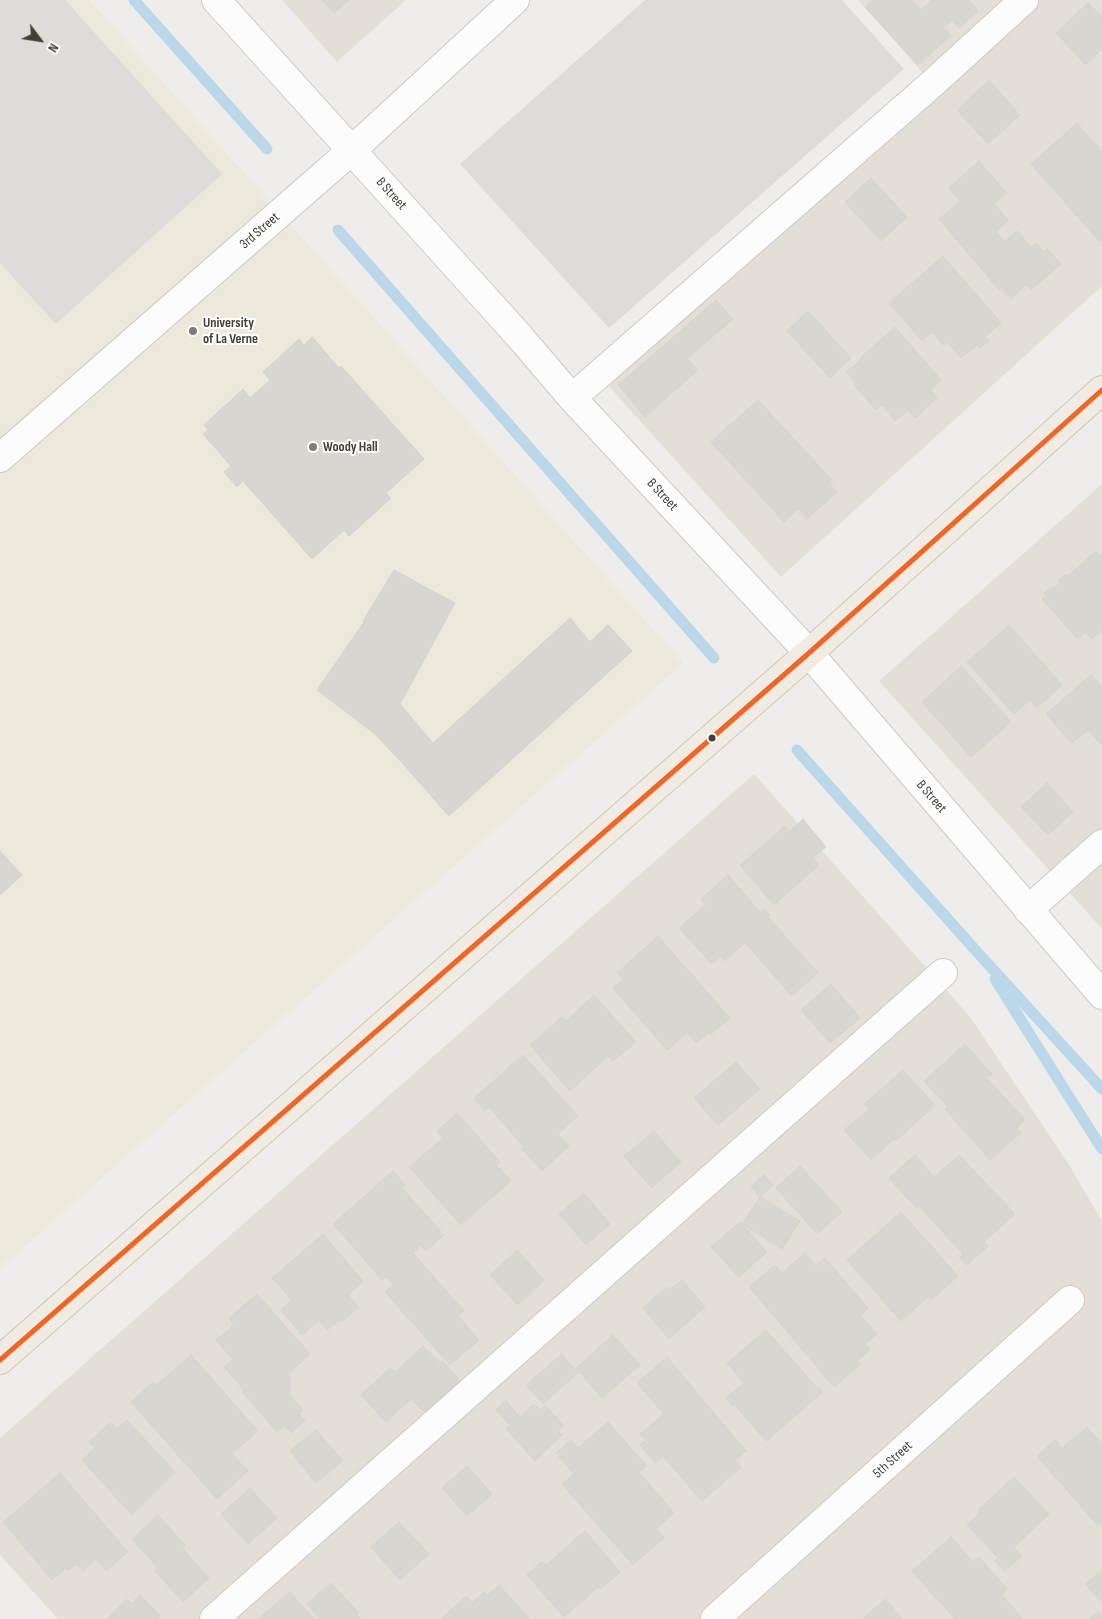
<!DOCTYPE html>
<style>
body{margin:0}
#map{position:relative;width:1102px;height:1619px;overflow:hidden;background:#efede9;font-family:"Sofia Sans Condensed",sans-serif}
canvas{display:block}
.north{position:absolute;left:15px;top:15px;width:50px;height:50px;-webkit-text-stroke:4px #fff;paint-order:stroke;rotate:121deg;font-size:14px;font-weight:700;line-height:20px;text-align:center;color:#443e35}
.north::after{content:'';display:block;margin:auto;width:18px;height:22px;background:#443e35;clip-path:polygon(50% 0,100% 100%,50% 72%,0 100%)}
</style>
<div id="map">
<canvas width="1102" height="1619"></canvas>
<div class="north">N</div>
</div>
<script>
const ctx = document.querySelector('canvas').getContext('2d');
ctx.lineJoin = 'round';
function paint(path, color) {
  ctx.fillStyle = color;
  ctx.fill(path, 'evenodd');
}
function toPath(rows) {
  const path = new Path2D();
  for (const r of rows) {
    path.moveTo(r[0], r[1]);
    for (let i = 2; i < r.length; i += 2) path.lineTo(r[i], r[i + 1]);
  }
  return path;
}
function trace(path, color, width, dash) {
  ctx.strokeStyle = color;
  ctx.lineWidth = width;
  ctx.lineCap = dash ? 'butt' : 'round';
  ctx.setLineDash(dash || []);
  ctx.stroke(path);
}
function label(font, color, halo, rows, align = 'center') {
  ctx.font = font + ' "Sofia Sans Condensed",sans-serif';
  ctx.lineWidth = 4;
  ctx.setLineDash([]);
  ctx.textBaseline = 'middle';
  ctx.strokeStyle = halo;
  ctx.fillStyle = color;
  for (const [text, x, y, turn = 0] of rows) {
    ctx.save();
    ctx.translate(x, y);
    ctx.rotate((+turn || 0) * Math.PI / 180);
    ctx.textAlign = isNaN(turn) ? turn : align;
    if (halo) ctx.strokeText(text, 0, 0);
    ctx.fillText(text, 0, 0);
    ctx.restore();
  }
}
paint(toPath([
 [282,0,406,0,337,62],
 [858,0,1102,0,1102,286,781,577,604,381,932,83],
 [1102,484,1102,929,879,681],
 [754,774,971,1018,1068,1163,1102,1221,1102,1619,58,1619,0,1555,0,1438]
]), '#e3dfd6');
paint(toPath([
 [0,0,89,0,683,663,0,1268]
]), '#ece8db');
paint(toPath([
 [0,0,65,0,222,174,56,324,0,263],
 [645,0,842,0,904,69,609,328,460,164]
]), '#dedcd8');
trace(toPath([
 [134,0,267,149],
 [338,230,714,658],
 [797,750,978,953,1102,1089],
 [995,979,1102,1149]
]), '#bbd7ea', 11);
const building = toPath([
 [322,0,349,0,334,13,322,0],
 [873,0,912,0,921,10,932,0,969,0,978,11,959,28,952,20,943,27,951,35,918,65,865,7,873,0],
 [1088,3,1102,17,1102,49,1086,65,1056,33,1088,3],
 [989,80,1020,115,988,144,957,110,989,80],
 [1077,123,1102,152,1102,240,1100,242,1031,164,1077,123],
 [979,161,1007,193,994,204,1008,220,996,232,1005,241,1017,231,1031,247,1036,243,1043,251,1047,248,1061,264,1031,290,1026,285,1011,299,1001,288,999,290,939,219,960,201,949,188,979,161],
 [871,178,907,217,881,241,845,202,871,178],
 [943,256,1001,323,985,337,989,341,980,348,977,345,961,358,947,342,943,345,932,332,922,341,889,303,943,256],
 [716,300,733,319,687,359,698,370,645,417,618,385,716,300],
 [808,311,851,358,830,378,787,331,808,311],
 [895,327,941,380,931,390,937,398,915,418,908,410,895,421,882,405,876,410,853,384,855,382,846,372,861,360,860,358,895,327],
 [312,337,339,368,341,366,424,459,386,493,391,498,349,536,344,530,312,559,243,481,237,487,224,472,231,466,203,434,208,430,204,425,243,389,250,398,270,380,263,372,299,339,304,345,312,337],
 [758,400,831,479,828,482,837,492,807,519,798,509,784,522,711,442,758,400],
 [1096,551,1102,558,1102,630,1092,639,1086,632,1078,639,1042,599,1046,596,1044,593,1051,587,1052,589,1060,583,1058,581,1066,574,1068,576,1096,551],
 [394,570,455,603,400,704,433,743,570,618,590,642,608,625,632,651,449,816,404,765,375,734,317,690,364,622,363,621,394,570],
 [1009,625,1062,685,1037,708,1030,700,1014,714,967,662,1009,625],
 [961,666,1011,722,971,757,922,702,961,666],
 [1091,675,1102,687,1102,743,1101,744,1088,730,1072,743,1046,714,1091,675],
 [1047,783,1073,812,1048,835,1021,807,1047,783],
 [803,819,826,847,813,858,819,865,774,905,740,865,785,826,790,831,803,819],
 [0,851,22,875,0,895,0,851],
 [728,875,760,912,764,909,770,915,768,917,818,973,792,996,745,943,725,961,721,956,712,964,679,928,706,904,701,899,728,875],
 [658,936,730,1018,710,1035,708,1033,696,1043,687,1033,667,1050,613,988,623,979,617,973,658,936],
 [831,984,860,1018,830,1043,801,1010,831,984],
 [594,995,636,1042,613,1061,608,1056,570,1091,530,1045,562,1017,566,1021,594,995],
 [965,1044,992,1074,987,1078,1025,1120,1017,1128,1021,1133,990,1160,945,1109,948,1107,924,1081,965,1044],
 [523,1055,578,1116,558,1134,569,1146,542,1171,522,1149,524,1147,489,1107,485,1111,474,1098,523,1055],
 [736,1062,760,1089,718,1125,694,1098,736,1062],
 [903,1070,935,1105,896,1141,894,1139,871,1160,844,1130,869,1109,864,1104,903,1070],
 [457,1113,500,1162,496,1165,511,1181,461,1225,409,1167,443,1138,437,1131,457,1113],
 [654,1131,681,1162,652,1188,624,1156,654,1131],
 [915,1155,934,1177,959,1155,1015,1214,984,1242,988,1246,967,1265,960,1257,963,1254,919,1206,917,1209,889,1178,915,1155],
 [800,1166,842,1212,817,1234,776,1188,800,1166],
 [393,1171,405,1185,402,1188,444,1235,426,1251,421,1245,413,1253,464,1311,458,1316,479,1340,450,1365,385,1292,393,1285,386,1277,382,1280,333,1224,393,1171],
 [764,1175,773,1185,760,1197,751,1187,764,1175],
 [584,1193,610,1224,586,1245,559,1214,584,1193],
 [760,1197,800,1221,782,1249,742,1224,760,1197],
 [901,1212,958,1276,931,1300,928,1297,901,1321,847,1260,901,1212],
 [740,1222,767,1252,739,1277,711,1247,740,1222],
 [323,1234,363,1281,348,1295,359,1307,342,1321,340,1320,327,1330,319,1320,302,1335,281,1310,292,1300,272,1278,323,1234],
 [517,1250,544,1280,518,1305,490,1275,517,1250],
 [805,1253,816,1266,825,1258,868,1308,860,1315,877,1334,865,1344,870,1350,857,1361,860,1365,834,1387,749,1287,775,1265,782,1273,805,1253],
 [682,1280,705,1307,669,1339,643,1308,667,1287,669,1290,682,1280],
 [257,1294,310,1354,288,1374,290,1376,290,1395,303,1410,299,1414,305,1421,291,1433,285,1426,277,1432,243,1392,244,1390,224,1367,233,1360,216,1340,234,1325,229,1318,257,1294],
 [766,1330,818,1389,820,1387,823,1392,766,1441,734,1404,732,1406,726,1398,744,1383,727,1363,766,1330],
 [613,1335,640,1365,602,1398,576,1368,613,1335],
 [423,1346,440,1363,443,1361,461,1382,426,1414,411,1399,386,1422,361,1395,390,1368,395,1372,423,1346],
 [562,1354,578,1373,543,1404,526,1385,562,1354],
 [191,1355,258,1431,232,1454,248,1471,217,1499,131,1402,153,1382,156,1385,191,1355],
 [667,1357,746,1451,735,1460,741,1467,702,1501,663,1456,655,1463,640,1445,646,1440,640,1434,664,1414,637,1383,667,1357],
 [506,1401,520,1417,534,1404,540,1410,545,1405,564,1426,558,1431,562,1435,535,1461,506,1429,510,1425,496,1410,506,1401],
 [127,1420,175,1472,132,1515,82,1460,95,1448,89,1442,111,1422,117,1428,127,1420],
 [608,1422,647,1466,639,1472,674,1513,656,1529,664,1538,633,1565,562,1484,574,1474,556,1453,571,1440,578,1448,608,1422],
 [1087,1427,1102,1444,1102,1522,1098,1526,1037,1456,1055,1440,1062,1448,1087,1427],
 [316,1430,343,1461,316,1483,290,1451,316,1430],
 [467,1466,492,1494,467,1516,442,1488,467,1466],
 [60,1473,128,1552,106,1571,96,1559,83,1571,77,1564,68,1571,66,1568,52,1580,3,1522,60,1473],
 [1014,1477,1049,1514,1014,1547,1022,1556,1005,1571,995,1561,998,1558,967,1525,980,1513,978,1510,1014,1477],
 [250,1488,277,1518,248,1544,221,1514,250,1488],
 [158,1515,185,1545,182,1548,209,1578,183,1602,155,1571,158,1568,132,1539,158,1515],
 [399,1522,429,1554,400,1580,371,1547,399,1522],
 [585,1531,620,1572,601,1589,598,1587,564,1617,527,1575,542,1561,546,1565,585,1531],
 [951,1537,973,1562,979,1557,1007,1589,1002,1595,1023,1619,955,1619,912,1571,951,1537],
 [1102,1570,1102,1603,1085,1584,1102,1570],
 [331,1583,359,1613,357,1615,361,1619,320,1619,307,1604,331,1583],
 [499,1585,530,1619,441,1619,466,1596,472,1603,484,1592,488,1595,499,1585],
 [290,1592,314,1619,258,1619,290,1592],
 [140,1595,161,1616,158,1619,107,1619,127,1599,131,1603,140,1595],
 [886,1599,902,1619,862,1619,886,1599],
 [1097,1612,1100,1616,1102,1614,1102,1619,1089,1619,1097,1612]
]);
paint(building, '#d8d6d1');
trace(building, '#d7d4cf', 1);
const minor = toPath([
 [216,0,520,337,572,398,809,653,1102,995],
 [572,398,933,83,1024,0],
 [0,458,352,150,515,0],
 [1028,910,1102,844],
 [214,1619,943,973],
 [715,1619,1070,1300]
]);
const major = toPath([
 [0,1360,809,653,1102,390]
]);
trace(minor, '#cdcbc6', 30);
trace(major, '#d0c9b8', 30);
trace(minor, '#fdfcfc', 28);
trace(major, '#f0ece3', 28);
trace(toPath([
 [0,1360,809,653,1102,390]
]), '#f26522', 5);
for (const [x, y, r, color] of [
 [193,331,5,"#807b74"],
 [313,447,5,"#807b74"],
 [712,738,4.5,"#443e35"]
]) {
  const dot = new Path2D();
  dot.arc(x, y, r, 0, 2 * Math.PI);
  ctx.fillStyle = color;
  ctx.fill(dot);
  trace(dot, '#fff', 2);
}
label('14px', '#443e35', '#fff', [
 ["B Street",391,194,48],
 ["3rd Street",260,231,-41],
 ["B Street",662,495,47],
 ["B Street",931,797,49],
 ["5th Street",893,1460,-42]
]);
label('bold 14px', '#443e35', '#fff', [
 ["University",203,323],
 ["of La Verne",203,339],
 ["Woody Hall",323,447]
], 'left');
</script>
